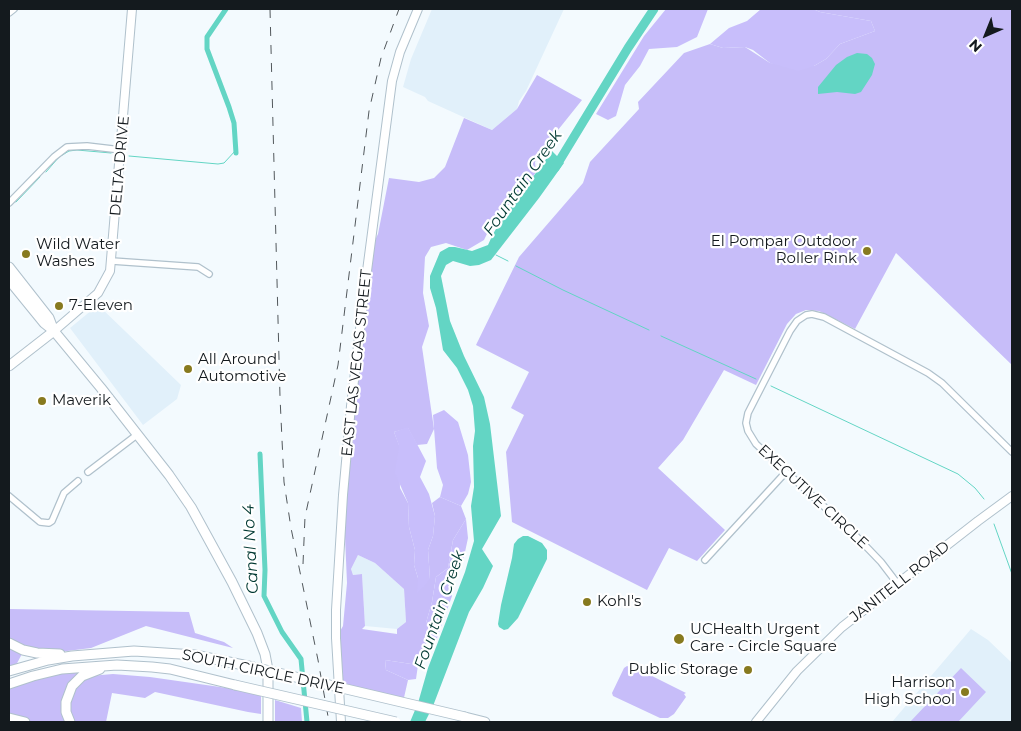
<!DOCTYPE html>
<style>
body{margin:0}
#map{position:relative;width:1021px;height:731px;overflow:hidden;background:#f3fafe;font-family:Montserrat,sans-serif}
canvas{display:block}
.frame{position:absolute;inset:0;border:10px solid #141a1e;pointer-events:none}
.north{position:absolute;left:961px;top:10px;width:50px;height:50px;-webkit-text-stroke:4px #fff;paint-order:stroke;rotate:224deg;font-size:14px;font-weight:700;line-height:20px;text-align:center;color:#141a1e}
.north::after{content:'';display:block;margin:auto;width:18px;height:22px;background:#141a1e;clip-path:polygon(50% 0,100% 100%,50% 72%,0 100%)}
</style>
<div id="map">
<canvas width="1021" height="731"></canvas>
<div class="frame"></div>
<div class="north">N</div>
</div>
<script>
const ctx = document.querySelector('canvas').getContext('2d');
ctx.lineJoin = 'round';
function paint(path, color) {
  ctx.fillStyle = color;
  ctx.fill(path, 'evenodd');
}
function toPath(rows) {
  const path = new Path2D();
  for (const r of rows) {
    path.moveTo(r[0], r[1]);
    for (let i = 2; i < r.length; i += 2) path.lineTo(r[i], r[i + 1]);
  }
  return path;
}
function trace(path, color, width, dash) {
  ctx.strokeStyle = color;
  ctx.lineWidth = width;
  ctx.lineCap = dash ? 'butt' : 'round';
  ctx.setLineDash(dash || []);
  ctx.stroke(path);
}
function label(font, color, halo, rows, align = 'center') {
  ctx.font = font + ' Montserrat,sans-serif';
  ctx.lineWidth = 4.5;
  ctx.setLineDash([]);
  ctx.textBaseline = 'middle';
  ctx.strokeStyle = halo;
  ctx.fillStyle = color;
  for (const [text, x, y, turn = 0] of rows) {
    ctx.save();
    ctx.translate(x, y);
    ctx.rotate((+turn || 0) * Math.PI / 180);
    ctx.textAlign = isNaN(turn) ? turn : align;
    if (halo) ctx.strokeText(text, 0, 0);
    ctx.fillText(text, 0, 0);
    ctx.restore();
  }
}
paint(toPath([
 [432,9,564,9,526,91,519,101,517,109,492,130,428,101,425,97,403,87,411,59],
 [98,305,181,385,177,399,143,425,70,328],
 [358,555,375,563,404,589,406,622,397,629,365,626,362,574,353,575,351,569],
 [971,629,988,640,1012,663,1012,722,892,722]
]), '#e1f0fa');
paint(toPath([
 [813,9,1012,9,1012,365,896,253,855,329,819,311,806,310,796,314,787,324,756,385,724,370,683,440,658,468,725,530,697,561,669,548,647,590,512,522,506,452,524,415,511,408,529,372,476,345,519,257,583,183,590,162,639,109,638,102,684,53,710,44,723,48,745,47,770,63,814,66,826,59,840,44,875,31,871,21,820,12],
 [537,75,582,100,542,150,535,162,536,172,517,200,498,211,484,240,467,250,446,243,431,247,425,257,423,293,429,326,422,347,434,429,427,444,417,445,408,428,394,432,399,445,400,488,408,503,409,527,415,550,414,565,418,578,430,579,428,550,433,536,435,516,432,503,440,497,461,506,466,519,453,540,448,568,436,577,432,602,426,623,426,631,432,637,424,646,418,665,385,660,386,670,408,680,403,702,339,690,336,638,343,626,347,583,345,537,341,532,369,252,378,234,389,178,419,182,434,178,445,167,464,118,492,130,517,109],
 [358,555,375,563,404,589,406,622,397,629,397,634,362,629,365,626,362,574,353,575,351,569],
 [9,609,189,612,195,633,224,642,233,648,146,626,91,648,51,653,24,650,14,669,9,671],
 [85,666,90,676,113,674,150,677,248,691,261,695,261,714,248,712,155,692,145,698,112,693,106,722,9,722,9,685],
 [627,666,640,670,686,693,684,694,686,697,674,714,668,718,660,718,613,696,612,693,624,668],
 [961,668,986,692,958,722,910,722],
 [275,700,301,708,302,722,275,722]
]), '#c7bdf9');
paint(toPath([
 [666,9,708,9,697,37,677,47,649,49,640,66,625,85,616,116,608,120,596,114,644,36],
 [761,9,813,9,820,12,871,21,875,31,840,44,826,59,814,66,798,71,770,63,753,50,745,47,723,48,710,44,729,28,747,21],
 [444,410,458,422,468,455,471,482,468,494,461,506,440,497,443,485,437,468,433,415],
 [408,427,426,461,420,477,429,494,435,516,433,536,428,550,430,579,424,587,417,593,418,578,414,565,415,550,409,527,408,503,395,473,399,446,394,432],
 [466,519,468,538,465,552,461,567,451,579,452,596,436,641,426,631,426,623,432,602,436,577,448,568,453,540],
 [385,660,418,665,416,679,408,680,386,670]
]), '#c8befb');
paint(toPath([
 [857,53,867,54,872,58,875,64,872,75,861,92,855,94,837,92,818,94,818,87,836,65,847,57],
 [552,151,564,163,539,198,491,260,479,265,470,266,453,261,446,265,441,276,450,321,464,356,484,397,490,424,501,516,482,549,493,566,483,588,469,612,433,706,425,722,410,722,418,703,428,668,465,572,474,541,471,506,474,487,473,446,475,431,473,406,468,390,457,368,443,350,436,308,430,288,430,276,440,252,449,247,455,247,472,251,488,245,493,234,502,219],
 [523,536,528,536,542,543,547,550,547,559,518,618,508,629,504,630,499,627,498,624,501,605,512,558,514,544,518,539]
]), '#63d5c4');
trace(toPath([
 [129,156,218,164,224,163,236,150],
 [46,172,59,157,69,151,77,150,111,153],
 [16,202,40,177],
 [496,255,508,261],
 [516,266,563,290,649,330],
 [661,336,756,379],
 [771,386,958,474,975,488,984,499],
 [994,524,1012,574]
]), '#63d5c4', 1);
trace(toPath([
 [226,9,207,37,207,49,229,107,234,123,236,153],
 [260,454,265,570,264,596,282,632,301,659,307,722]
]), '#63d5c4', 5);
trace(toPath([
 [555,168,628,48,654,9]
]), '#63d5c4', 9);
const street = toPath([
 [9,13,14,9],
 [9,203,54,157,67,147,87,146,121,150],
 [112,261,198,267,209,274],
 [88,472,138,434],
 [9,496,40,522,49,523,52,521,64,493,78,481],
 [705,560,786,472],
 [897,583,881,562,856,536,756,444,748,431,746,423,748,413,790,331,797,321,806,315,812,314,824,317,928,373,942,383,1012,452]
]);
const secondary = toPath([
 [54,331,98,293,110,271,132,9],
 [341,722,336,638,336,610,343,495,351,406,365,286,392,81,400,52,418,9],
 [756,722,797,671,842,627,978,521,1012,496]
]);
const primary = toPath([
 [9,267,49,318,54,331],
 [9,280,44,323,54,331,101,388,169,475,191,507,232,582,257,633,265,654,268,670,268,722],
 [9,366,54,331],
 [9,643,23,650,37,653,60,654],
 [9,671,48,660,72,656,134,651,195,655,253,667],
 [9,684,33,676,62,669,117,665,152,667,170,669,235,685],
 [465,717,485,722],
 [9,718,25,722],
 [70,722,66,712,66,702,72,686,82,676,100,669]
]);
trace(street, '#b0c1cc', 8);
trace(secondary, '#b0c1cc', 10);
trace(primary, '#b0c1cc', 11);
trace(street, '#fff', 5.5);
trace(secondary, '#fff', 8);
trace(primary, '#fff', 9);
trace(toPath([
 [270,9,280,397,284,482,291,528,318,660,329,722],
 [303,564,305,517,338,365,369,111,381,58,399,9]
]), '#51575b', 1, [9, 9]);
const primaryBridge = toPath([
 [253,667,465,717],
 [235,685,396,722]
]);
trace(primaryBridge, '#b0c1cc', 11, []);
trace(primaryBridge, '#fff', 9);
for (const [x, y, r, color] of [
 [867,251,5,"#877a1f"],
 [26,254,5,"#877a1f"],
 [59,306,5,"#877a1f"],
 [188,369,5,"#877a1f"],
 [42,401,5,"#877a1f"],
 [587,602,5,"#877a1f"],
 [679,639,6,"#877a1f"],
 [748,670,5,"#877a1f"],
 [965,692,5,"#877a1f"]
]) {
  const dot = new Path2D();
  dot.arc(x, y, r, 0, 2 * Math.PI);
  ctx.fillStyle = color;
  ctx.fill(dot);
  trace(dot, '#fff', 2);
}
label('15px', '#141a1e', '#fff', [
 ["DELTA DRIVE",120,166,-85],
 ["EAST LAS VEGAS STREET",357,363,-84],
 ["EXECUTIVE CIRCLE",813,497,43],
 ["JANITELL ROAD",900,582,-38],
 ["SOUTH CIRCLE DRIVE",263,672,12]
]);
label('15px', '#141a1e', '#fff', [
 ["El Pompar Outdoor",857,242,"right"],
 ["Roller Rink",857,259,"right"],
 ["Wild Water",36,245],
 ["Washes",36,262],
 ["7-Eleven",69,306],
 ["All Around",198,360],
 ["Automotive",198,377],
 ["Maverik",52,401],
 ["Kohl's",597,602],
 ["UCHealth Urgent",690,630],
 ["Care - Circle Square",690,647],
 ["Public Storage",738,670,"right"],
 ["Harrison",955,683,"right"],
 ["High School",955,700,"right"]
], 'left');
label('italic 16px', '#003932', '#fff', [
 ["Fountain Creek",523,183,-55],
 ["Canal No 4",251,549,-93],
 ["Fountain Creek",440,610,-71]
]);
</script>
